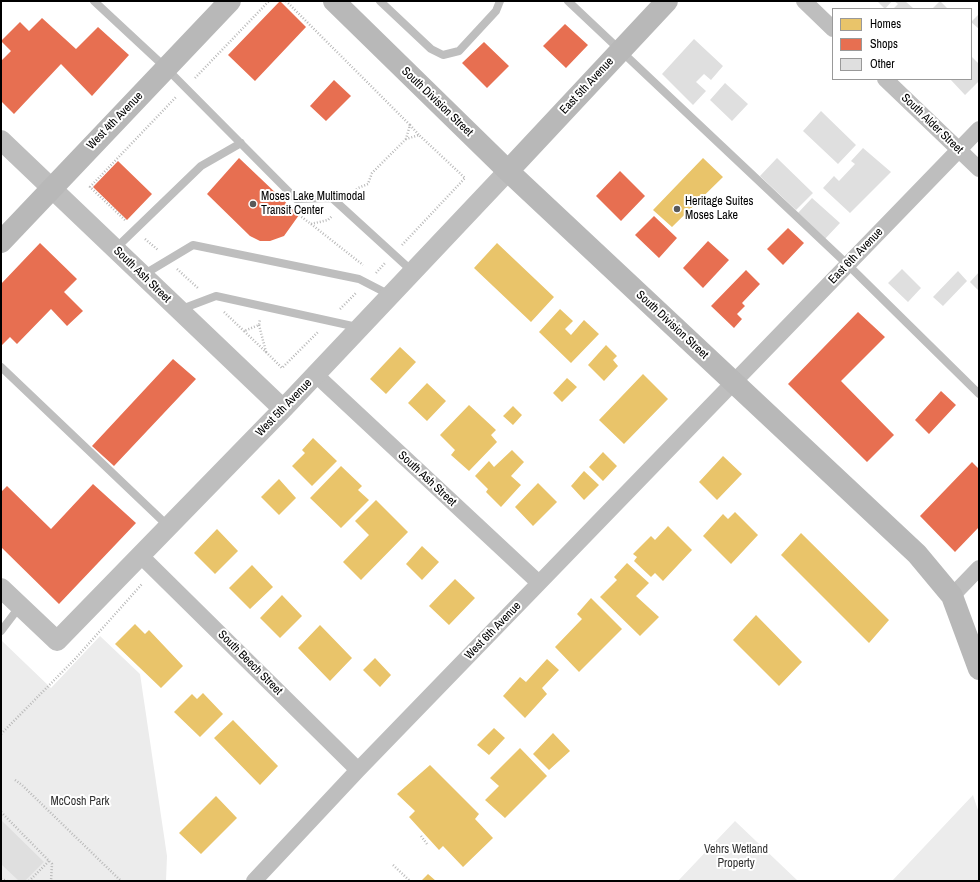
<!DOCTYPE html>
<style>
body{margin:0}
#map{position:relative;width:980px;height:882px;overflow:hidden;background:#fff;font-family:"Archivo Narrow",sans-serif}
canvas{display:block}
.frame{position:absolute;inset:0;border:2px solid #000;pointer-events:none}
.legend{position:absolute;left:832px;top:8px;width:140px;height:72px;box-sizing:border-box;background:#fff;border:1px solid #999;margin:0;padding:5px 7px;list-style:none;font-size:12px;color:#000}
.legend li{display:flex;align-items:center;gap:8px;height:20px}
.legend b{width:20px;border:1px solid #999}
</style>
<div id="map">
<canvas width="980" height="882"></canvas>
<div class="frame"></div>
<ul class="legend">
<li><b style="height:11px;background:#e9c46a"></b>Homes</li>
<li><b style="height:11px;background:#e76f51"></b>Shops</li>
<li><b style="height:11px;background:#dfdfdf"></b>Other</li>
</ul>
</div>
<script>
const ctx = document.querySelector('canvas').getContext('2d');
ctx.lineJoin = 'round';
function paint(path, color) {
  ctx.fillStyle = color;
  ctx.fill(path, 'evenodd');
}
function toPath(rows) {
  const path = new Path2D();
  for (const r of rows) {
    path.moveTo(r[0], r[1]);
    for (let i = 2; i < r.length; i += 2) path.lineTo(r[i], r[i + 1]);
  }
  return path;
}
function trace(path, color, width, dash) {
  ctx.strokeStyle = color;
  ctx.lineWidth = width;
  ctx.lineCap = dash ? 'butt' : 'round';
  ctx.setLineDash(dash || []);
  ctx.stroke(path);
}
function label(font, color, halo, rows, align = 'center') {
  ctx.font = font + ' "Archivo Narrow",sans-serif';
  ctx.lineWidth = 4;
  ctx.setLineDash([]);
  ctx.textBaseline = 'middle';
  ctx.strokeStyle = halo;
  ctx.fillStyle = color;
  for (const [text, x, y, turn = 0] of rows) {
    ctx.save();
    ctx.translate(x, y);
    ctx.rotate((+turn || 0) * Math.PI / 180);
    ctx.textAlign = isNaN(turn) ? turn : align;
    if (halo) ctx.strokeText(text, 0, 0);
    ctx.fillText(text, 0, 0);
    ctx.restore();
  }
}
paint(toPath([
 [100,636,140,674,167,856,166,881,1,881,1,640,51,688],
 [973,795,979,813,979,881,892,881],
 [735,821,798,881,678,881]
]), '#ececec');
paint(toPath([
 [703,158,723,177,672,227,653,210],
 [497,243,554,297,531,322,474,268],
 [560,309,573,321,565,329,571,335,584,320,599,334,571,363,539,332],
 [606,345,617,356,613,360,618,366,604,381,588,365],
 [400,347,416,362,386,394,370,379],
 [643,374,668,399,624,444,599,420],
 [567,378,577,387,562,402,553,393],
 [427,383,446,401,427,421,408,403],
 [469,405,496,430,491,435,497,442,469,471,451,455,455,450,440,435],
 [513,406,522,415,513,425,503,416],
 [313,438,337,461,312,486,292,466,305,453,302,450],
 [512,450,524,462,511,476,521,485,501,507,486,492,488,489,475,476,489,461,494,467],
 [603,452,617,466,603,481,589,467],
 [723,456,742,474,717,500,699,482],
 [341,466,362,486,358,490,369,500,341,528,310,498],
 [584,471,599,485,584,500,571,486],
 [279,479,296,498,279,515,261,497],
 [538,483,557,502,533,526,515,507],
 [376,500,408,532,361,580,343,562,369,535,355,521],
 [735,512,758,535,731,564,703,536,723,514,728,519],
 [668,526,692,550,663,581,655,573,651,577,634,561,637,557,633,554,651,536,655,540],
 [217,529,238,551,215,574,194,553],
 [801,533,889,620,869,643,781,555],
 [422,546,439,562,422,580,406,564],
 [627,563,649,583,636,596,659,617,640,636,600,597,617,580,614,577],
 [252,565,273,587,250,609,229,588],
 [455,579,475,598,449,625,429,606],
 [282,595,302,616,280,638,260,618],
 [591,598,622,629,579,672,555,647,582,619,577,614],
 [756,615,802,662,779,686,733,640],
 [135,624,145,634,149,630,183,666,161,688,115,644],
 [320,625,352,658,330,681,298,648],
 [375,658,391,675,380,687,363,670],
 [547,659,559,670,542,688,547,694,525,718,503,696,520,677,526,682],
 [203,693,223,714,200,737,174,712,192,694,197,699],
 [233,720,278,766,260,785,214,738],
 [494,728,505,738,489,755,477,745],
 [553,733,570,751,549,770,533,754],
 [520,748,547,776,505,818,485,800,499,786,490,778],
 [430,765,479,814,475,819,493,838,463,867,443,846,439,850,409,817,415,811,397,794],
 [216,796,237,818,201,854,179,833],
 [428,874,436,881,421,881]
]), '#e9c46a');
paint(toPath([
 [280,1,306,27,255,81,228,55],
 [42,18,76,49,98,27,129,55,92,96,61,64,14,114,1,101,1,61,11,51,1,41,20,22,29,31],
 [565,24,588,45,566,68,543,46],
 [484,42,509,66,487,88,462,63],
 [334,80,351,96,326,121,310,106],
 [239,158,299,215,284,236,270,241,260,241,250,236,207,194],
 [118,161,152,194,127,220,93,187],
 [620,171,645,196,621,221,596,196],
 [654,216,677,238,659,258,635,235],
 [788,228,804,243,783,265,767,249],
 [708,241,729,260,703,288,683,268],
 [40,243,77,279,64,292,83,311,67,326,51,309,17,344,10,337,1,346,1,284],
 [746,270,760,284,742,303,745,306,737,314,742,319,734,328,711,306],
 [858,312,885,337,841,381,894,435,867,462,788,384],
 [173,359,196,379,114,466,92,446],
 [941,391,956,405,929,434,915,420],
 [972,462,979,469,979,527,955,552,920,516],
 [93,484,136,523,59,604,1,547,1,492,7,486,51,529]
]), '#e76f51');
paint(toPath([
 [877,1,892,1,885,9],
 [894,1,905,1,913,8,893,9,898,4],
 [940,1,948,9,932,9],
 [979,14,979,29,971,22],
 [694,39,723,66,711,80,704,74,696,82,706,91,693,105,662,74],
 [971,56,979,64,979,81,965,95,950,79,971,79],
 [725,83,748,104,732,121,710,100],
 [821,111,856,145,838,164,803,131],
 [863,148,891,172,850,213,823,188,834,176,839,181,855,164,851,161],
 [777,158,813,193,796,210,760,176],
 [812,198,840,223,824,240,797,214],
 [902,269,921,288,908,302,888,283],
 [958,271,967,281,943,306,933,297],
 [979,272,979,291,970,282],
 [1,820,44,862,25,881,19,881,1,864]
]), '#dfdfdf');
trace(toPath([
 [286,1,410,125],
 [195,78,269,1],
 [350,196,358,188,368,184,372,173,406,139],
 [299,215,311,224,328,220,332,216],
 [125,220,90,187,177,96],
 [311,224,363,265],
 [145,239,158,250],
 [402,245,465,178,419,135,406,139,410,125,419,135],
 [177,269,199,289],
 [376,273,385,263],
 [340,309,356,293],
 [224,312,244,331],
 [259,325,266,352,244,331,259,325,260,319],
 [266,352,282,368,318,332],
 [1,734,75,659,142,584],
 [15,780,22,785,121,881],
 [1,812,52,864,51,881],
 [421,836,427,844],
 [393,865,410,881],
 [1,879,7,881],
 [29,881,49,861]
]), '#b9b9b9', 2.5, [1, 2]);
trace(toPath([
 [94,1,166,68,296,199,332,198,412,271],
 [380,1,431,49,443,55,459,51,496,11,500,1],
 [568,1,848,265,979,394],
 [116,248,201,166,241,143],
 [143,275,193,245,359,279,390,295],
 [179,310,216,296,357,327],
 [1,367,168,526],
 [1,631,20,606]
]), '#bebebe', 8);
trace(toPath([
 [804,1,833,29],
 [885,79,979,169],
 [316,375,539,583],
 [141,556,358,770],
 [952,596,979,568],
 [254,881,358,770,979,129]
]), '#bebebe', 16);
trace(toPath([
 [1,140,283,409],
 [1,588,57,641,283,409,508,171]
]), '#bebebe', 20);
trace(toPath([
 [334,1,508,171,917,554,952,596,979,669],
 [508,171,667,1],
 [1,242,230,1]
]), '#b8b8b8', 22);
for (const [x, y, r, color] of [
 [253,204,4,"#595959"],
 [677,209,4,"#595959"]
]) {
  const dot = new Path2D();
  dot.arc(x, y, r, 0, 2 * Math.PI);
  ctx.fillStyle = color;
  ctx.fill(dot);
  trace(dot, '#fff', 1.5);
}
label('12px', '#000', '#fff', [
 ["East 5th Avenue",587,86,-47],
 ["South Division Street",437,102,44],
 ["West 4th Avenue",115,121,-46],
 ["South Alder Street",932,124,44],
 ["East 6th Avenue",856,256,-46],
 ["South Ash Street",142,275,44],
 ["South Division Street",672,325,43],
 ["West 5th Avenue",284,408,-46],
 ["South Ash Street",427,479,43],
 ["West 6th Avenue",493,631,-46],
 ["South Beech Street",250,663,45]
]);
label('12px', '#000', '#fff', [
 ["Moses Lake Multimodal",261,197],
 ["Transit Center",261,211],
 ["Heritage Suites",685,202],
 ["Moses Lake",685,216]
], 'left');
label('12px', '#333', '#fff', [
 ["McCosh Park",80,802],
 ["Vehrs Wetland",736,850],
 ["Property",736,864]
]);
</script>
